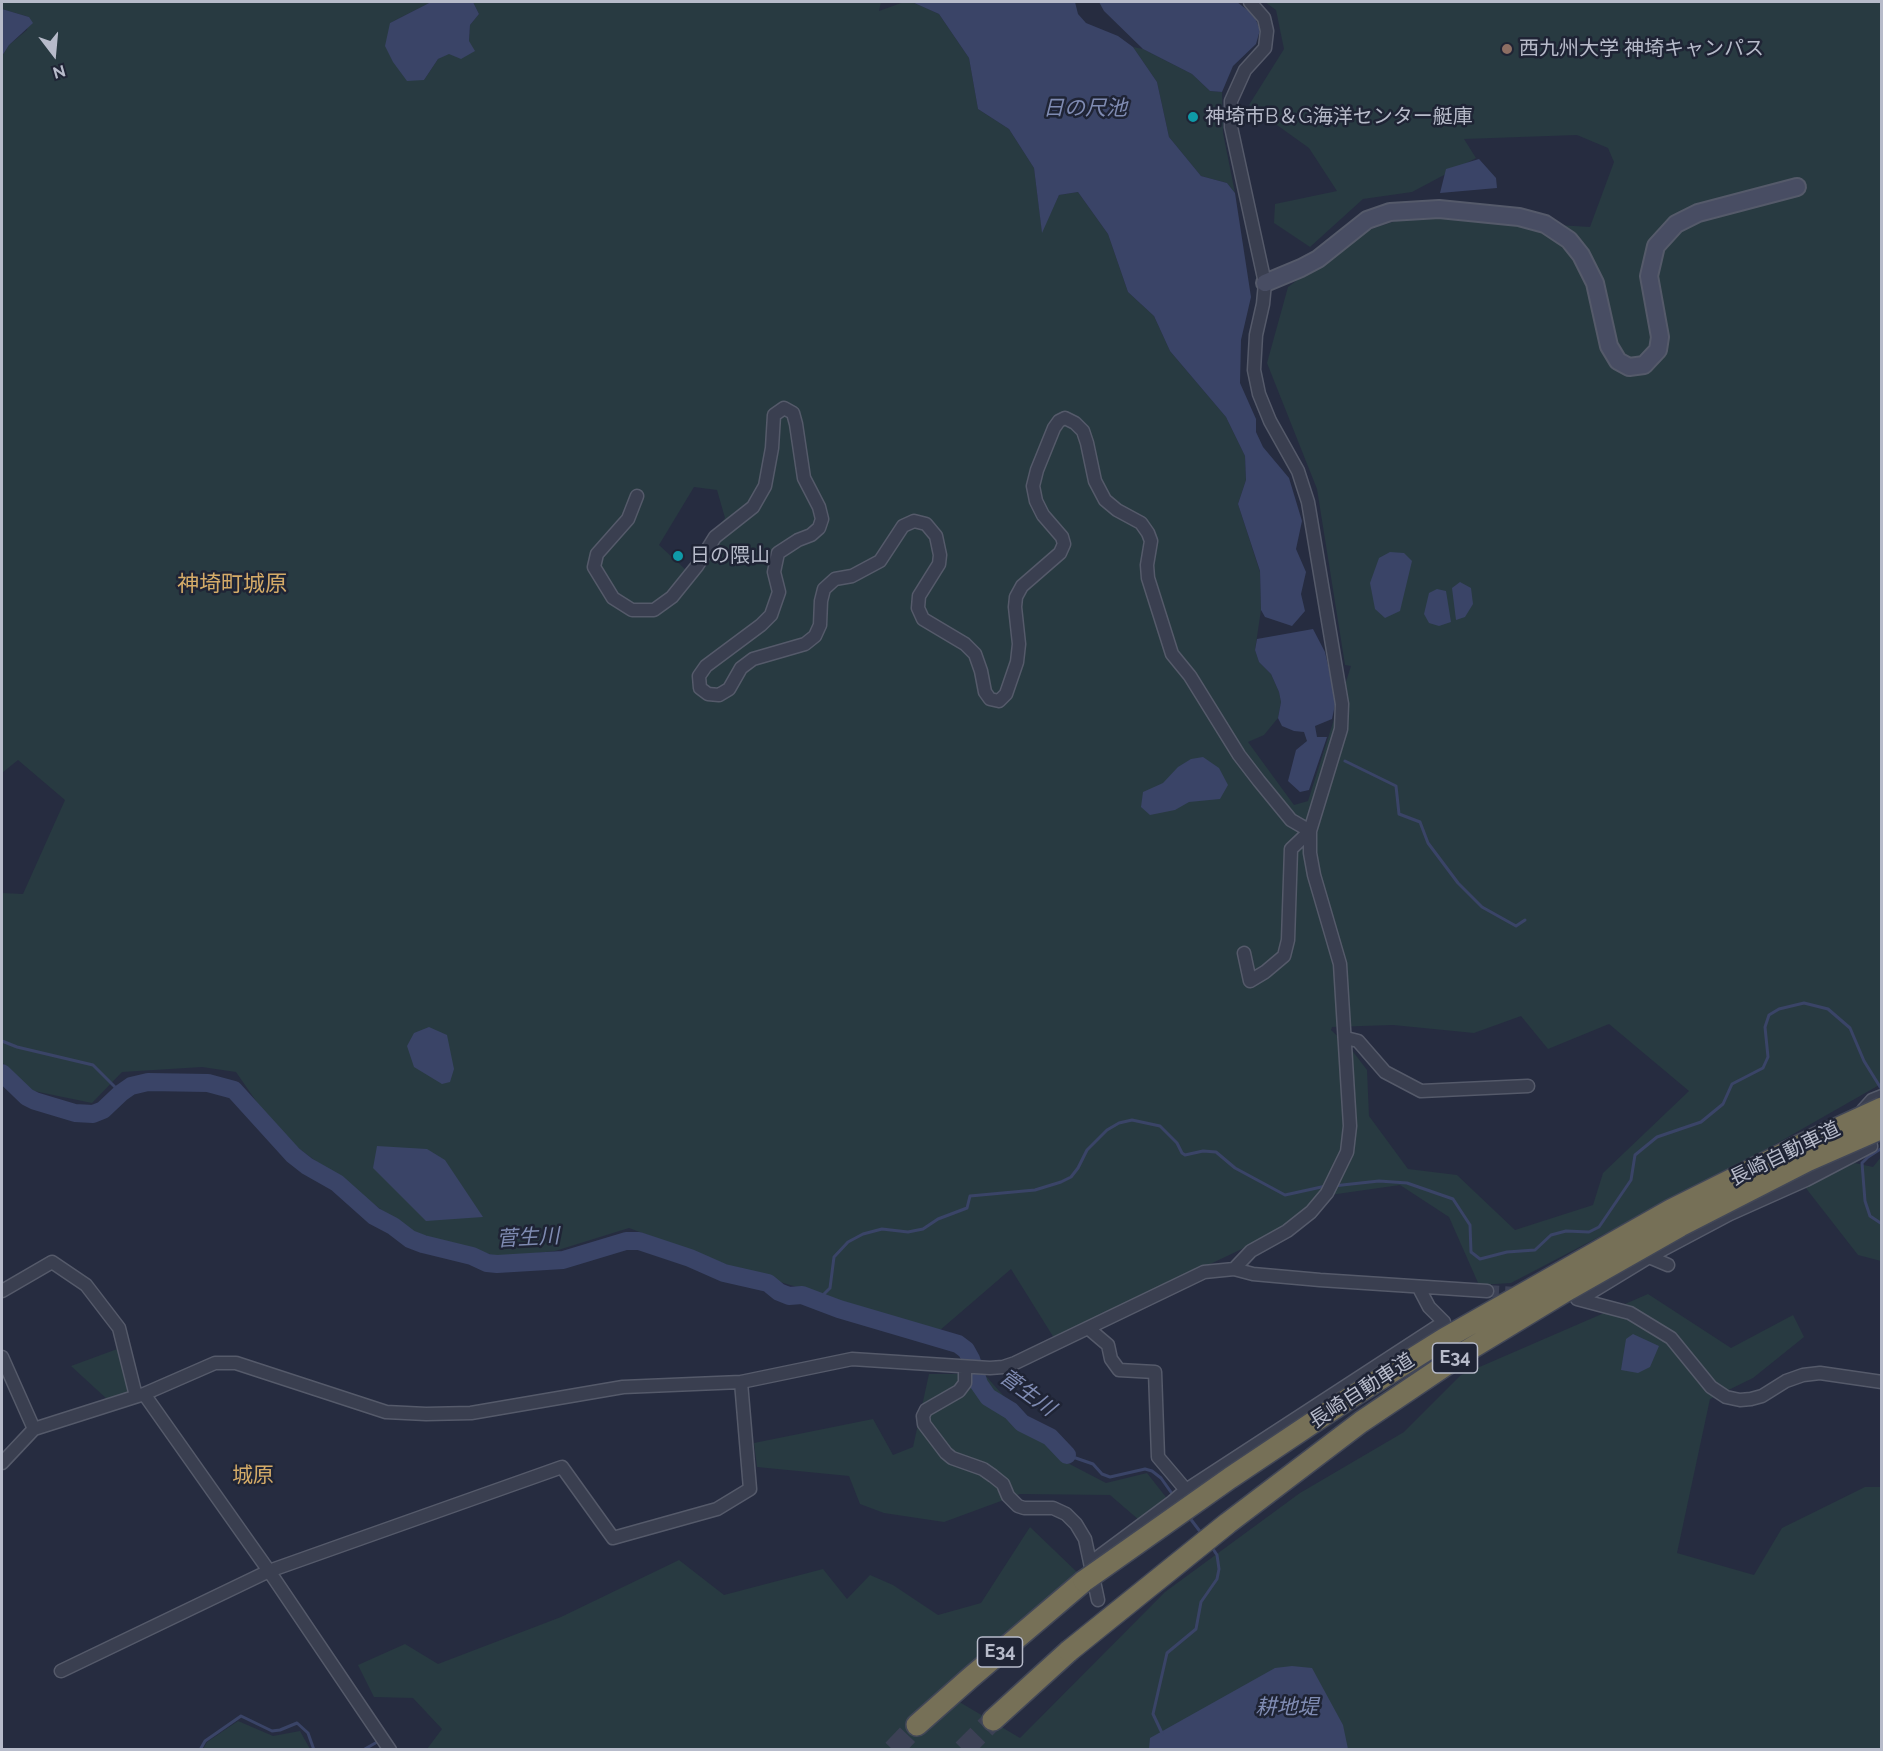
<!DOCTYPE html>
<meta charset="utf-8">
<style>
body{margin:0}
#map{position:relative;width:1883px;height:1751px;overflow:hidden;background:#262c40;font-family:Raleway,sans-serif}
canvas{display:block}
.frame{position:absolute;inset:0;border:3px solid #b7bbca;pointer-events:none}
.north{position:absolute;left:24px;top:24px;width:60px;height:60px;-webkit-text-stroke:4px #1f2435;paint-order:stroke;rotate:164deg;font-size:16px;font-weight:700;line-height:24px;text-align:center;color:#b7bbca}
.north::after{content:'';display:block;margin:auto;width:21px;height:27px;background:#b7bbca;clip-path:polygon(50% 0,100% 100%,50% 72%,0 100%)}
</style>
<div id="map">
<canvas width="1883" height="1751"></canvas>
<div class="frame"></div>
<div class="north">N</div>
</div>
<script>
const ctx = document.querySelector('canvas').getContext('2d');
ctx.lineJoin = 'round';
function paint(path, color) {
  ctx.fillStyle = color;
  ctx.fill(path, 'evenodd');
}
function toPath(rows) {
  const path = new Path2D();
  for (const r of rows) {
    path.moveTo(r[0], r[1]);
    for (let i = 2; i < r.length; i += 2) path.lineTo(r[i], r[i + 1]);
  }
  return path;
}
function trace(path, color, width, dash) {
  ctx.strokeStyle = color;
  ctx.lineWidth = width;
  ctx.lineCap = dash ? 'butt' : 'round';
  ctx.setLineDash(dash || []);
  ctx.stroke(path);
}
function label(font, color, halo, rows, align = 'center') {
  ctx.font = font + ' Raleway,"Noto Sans JP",sans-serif';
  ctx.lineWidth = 5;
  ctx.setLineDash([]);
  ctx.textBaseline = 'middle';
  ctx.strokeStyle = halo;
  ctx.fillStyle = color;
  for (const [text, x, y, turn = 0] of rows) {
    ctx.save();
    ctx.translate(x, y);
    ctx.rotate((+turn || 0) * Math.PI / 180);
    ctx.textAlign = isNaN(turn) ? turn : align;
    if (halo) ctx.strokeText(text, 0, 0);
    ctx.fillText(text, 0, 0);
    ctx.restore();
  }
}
paint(toPath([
 [2,2,431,2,390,23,424,80,438,59,469,41,470,25,479,14,473,2,881,2,879,11,904,2,912,2,939,14,969,58,978,109,1009,129,1034,168,1042,231,1059,195,1078,192,1108,234,1128,292,1154,316,1170,351,1226,417,1245,456,1246,480,1238,504,1260,572,1261,610,1255,650,1259,662,1271,674,1279,692,1281,702,1278,718,1264,735,1248,742,1294,805,1308,801,1351,666,1345,665,1317,489,1267,363,1288,287,1362,232,1411,216,1590,227,1614,162,1608,148,1577,135,1464,139,1476,158,1412,192,1363,199,1310,247,1274,223,1275,204,1337,191,1309,148,1249,105,1284,49,1276,10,1265,2,1881,2,1881,1084,1767,1149,1511,1283,1479,1285,1449,1217,1400,1185,1316,1197,1282,1230,1054,1338,1011,1269,939,1331,735,1268,629,1228,555,1251,501,1257,414,1234,278,1133,236,1072,202,1067,122,1072,92,1103,29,1090,2,1062,2,893,23,894,65,800,18,760,2,773,2,56,9,45,27,30,29,17,2,9],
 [694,487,717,490,725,518,686,570,659,545],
 [1521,1016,1548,1049,1609,1024,1689,1091,1603,1173,1593,1205,1515,1230,1457,1175,1408,1169,1369,1116,1367,1070,1351,1049,1331,1030,1332,1027,1393,1025,1474,1033],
 [1133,47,1143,49,1192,74,1210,91,1222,92,1223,133,1235,193,1227,183,1201,176,1169,137,1157,82],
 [1881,1157,1881,1261,1858,1255,1805,1187,1855,1163,1873,1167],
 [1648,1294,1731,1348,1793,1315,1804,1337,1753,1378,1710,1399,1677,1553,1754,1575,1782,1528,1865,1487,1881,1487,1881,1749,427,1749,442,1729,413,1698,374,1697,358,1665,405,1644,438,1664,561,1617,679,1560,724,1595,823,1569,847,1599,870,1575,893,1585,938,1615,981,1603,1030,1527,1079,1574,941,1691,1020,1738,1165,1592,1300,1493,1404,1432,1461,1375],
 [120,1348,131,1393,108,1400,71,1366],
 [929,1374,984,1374,1060,1459,1106,1483,1147,1473,1169,1501,1139,1520,1110,1495,1020,1494,944,1522,884,1513,860,1504,849,1476,757,1467,754,1443,873,1419,893,1455,913,1447],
 [238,1721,273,1736,300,1731,310,1749,203,1749,207,1742]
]), '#283a41');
paint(toPath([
 [431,2,473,2,479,14,470,25,469,41,475,51,461,59,449,54,438,59,424,80,407,81,393,62,385,46,390,23],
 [912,2,1075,2,1078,14,1086,23,1118,36,1133,47,1157,82,1169,137,1201,176,1227,183,1235,193,1251,297,1241,340,1240,383,1256,419,1256,432,1263,447,1289,478,1302,521,1296,549,1306,572,1301,594,1305,611,1292,626,1265,617,1261,610,1260,571,1238,504,1246,480,1245,456,1226,417,1170,351,1154,316,1128,292,1108,234,1078,192,1059,195,1042,233,1034,168,1009,129,978,109,969,58,939,14],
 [1099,2,1237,2,1254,15,1260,30,1256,44,1233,66,1222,92,1210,91,1192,74,1143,49,1104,11],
 [2,9,29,17,33,23,9,45,2,56],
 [1479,159,1496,178,1497,188,1440,193,1446,169],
 [1390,552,1404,553,1412,561,1400,611,1385,618,1375,609,1370,583,1379,558],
 [1460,582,1471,588,1473,604,1465,617,1456,620,1452,588],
 [1437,589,1446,591,1451,622,1439,626,1429,623,1424,614,1429,593],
 [1313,629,1325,652,1336,700,1332,719,1315,726,1317,737,1327,737,1309,790,1300,792,1288,781,1296,750,1307,741,1304,732,1294,731,1282,726,1278,718,1281,702,1279,692,1271,674,1259,662,1255,650,1257,639],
 [1203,757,1219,768,1228,785,1220,799,1189,802,1175,810,1150,815,1141,807,1143,792,1163,783,1178,767,1191,759],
 [429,1027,447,1035,454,1069,450,1082,442,1084,414,1067,407,1046,414,1033],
 [377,1146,427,1149,445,1160,483,1217,426,1221,373,1168],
 [1633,1334,1659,1346,1650,1367,1638,1373,1621,1370,1626,1339],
 [1292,1666,1312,1668,1343,1725,1348,1749,1149,1749,1150,1738,1275,1668]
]), '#3a4467');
trace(toPath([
 [1345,761,1396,786,1399,814,1420,822,1428,843,1458,883,1482,907,1516,926,1525,920],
 [2,1041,17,1047,93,1065,121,1093],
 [1882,1148,1868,1157,1862,1163,1865,1201,1870,1216,1882,1224],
 [1333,1186,1379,1181,1407,1183,1453,1199,1470,1225,1471,1252,1480,1259,1507,1252,1535,1250,1551,1235,1566,1231,1589,1232,1599,1227,1631,1180,1635,1155,1657,1137,1701,1122,1723,1104,1732,1084,1763,1068,1768,1057,1765,1027,1769,1015,1779,1009,1804,1003,1828,1009,1850,1028,1864,1061,1882,1090],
 [818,1300,830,1288,834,1257,848,1242,863,1234,882,1229,908,1232,923,1229,938,1219,967,1208,970,1196,1035,1190,1061,1182,1071,1177,1078,1168,1087,1150,1107,1130,1119,1123,1132,1120,1160,1126,1177,1143,1182,1153,1185,1155,1203,1151,1216,1152,1235,1168,1285,1195,1326,1186],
 [1067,1455,1093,1464,1102,1474,1110,1477,1145,1469,1152,1471,1161,1478,1173,1495],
 [1189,1517,1202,1534],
 [1162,1733,1153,1714,1167,1653,1196,1629,1201,1602,1217,1579,1219,1569,1217,1555,1211,1546],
 [200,1750,205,1741,241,1716,272,1731,280,1730,297,1723,308,1733,314,1750],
 [363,1750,379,1741]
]), '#3a4467', 3);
trace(toPath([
 [2,1073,27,1097,35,1101,75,1113,93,1114,103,1110,121,1093,131,1086,148,1082,208,1083,234,1090,293,1155,307,1166,337,1183,374,1216,393,1226,410,1239,423,1244,472,1256,487,1263,497,1264,563,1260,626,1241,639,1241,690,1258,724,1273,768,1283,779,1292,789,1296,802,1295,839,1309,958,1344,966,1350,971,1359,979,1384,988,1397,1011,1411,1022,1423,1050,1437,1067,1455]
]), '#3a4467', 18);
trace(toPath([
 [1487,1291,1519,1293]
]), '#3c4155', 12, [12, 6]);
trace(toPath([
 [893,1750,917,1725],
 [963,1750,993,1720]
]), '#3c4155', 21, [21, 10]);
const street = toPath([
 [637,496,628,519,597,554,594,567,613,598,632,610,654,610,672,597,697,566,715,537,753,507,765,486,772,448,774,415,784,408,793,413,796,424,804,478,819,507,822,519,819,528,811,535,798,540,778,553,774,572,779,592,771,615,761,625,706,666,699,676,700,688,708,694,719,695,729,689,741,668,753,659,805,644,815,636,820,625,821,601,824,589,835,579,852,576,880,561,903,526,914,521,926,524,936,536,940,555,939,564,919,596,918,608,923,619,965,644,975,654,981,671,985,692,990,699,999,701,1006,694,1017,662,1019,644,1015,607,1016,597,1022,586,1060,553,1064,544,1062,537,1043,515,1036,501,1033,486,1037,470,1054,428,1059,421,1065,418,1075,423,1083,431,1087,443,1095,481,1105,500,1117,510,1141,523,1148,533,1151,541,1147,565,1148,578,1172,654,1190,676,1239,755,1259,781,1291,820,1310,831],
 [1244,953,1250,981,1265,972,1284,956,1288,940,1291,849,1310,831],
 [1346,1038,1358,1041,1385,1072,1421,1091,1528,1086],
 [1864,1114,1863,1110,1872,1100,1882,1096],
 [1649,1257,1668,1265],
 [1234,1269,1251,1251,1287,1231,1311,1212,1327,1193,1347,1152,1350,1126,1340,964,1314,875,1310,853,1310,831,1341,729,1342,704,1308,502,1298,471,1270,421,1259,394,1254,370,1256,335,1263,304,1265,283,1231,127,1231,101,1245,70,1265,48,1267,31,1264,18,1250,2],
 [2,1291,52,1262,86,1285,119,1328,136,1396],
 [1577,1299,1630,1313,1671,1338,1711,1387,1726,1397,1740,1400,1751,1399,1762,1396,1786,1381,1803,1375,1820,1373,1882,1382],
 [1580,1299,1649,1257,1730,1214,1806,1180,1871,1146,1867,1131],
 [1088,1328,1108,1345,1111,1359,1119,1370,1155,1372,1158,1457,1186,1490,1444,1322,1429,1307,1419,1288],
 [2,1357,34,1429],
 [965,1367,965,1383,959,1391,926,1410,923,1416,924,1424,946,1453,952,1458,983,1469,993,1476,1003,1484,1008,1496,1018,1506,1024,1508,1053,1508,1066,1514,1076,1524,1085,1539,1098,1600],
 [144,1394,269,1571,390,1750],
 [2,1463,34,1429,144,1394,215,1363,236,1363,386,1412,426,1414,471,1413,623,1387,741,1382,852,1359,990,1368,1003,1367,1015,1363,1204,1272,1234,1269,1253,1274,1320,1280,1487,1291],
 [1090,1563,1172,1502,1186,1490],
 [61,1671,269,1571,562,1467,613,1538,717,1509,750,1489,741,1382]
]);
const secondary = toPath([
 [1265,283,1301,268,1318,259,1367,220,1390,212,1439,209,1519,217,1545,224,1569,240,1581,255,1595,283,1609,346,1618,361,1629,367,1644,365,1658,350,1660,337,1649,276,1656,246,1676,224,1698,213,1797,187]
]);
const highway = toPath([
 [993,1720,1069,1651],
 [917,1725,970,1678,1084,1581]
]);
trace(street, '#555a6a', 15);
trace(secondary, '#555a6a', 20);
trace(highway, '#424757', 24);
trace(street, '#3a3f50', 12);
trace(secondary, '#484d63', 16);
trace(highway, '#767057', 21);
const highwayBridge = toPath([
 [1084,1581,1230,1478,1348,1399,1444,1339,1671,1210,1799,1146,1882,1108],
 [1069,1651,1228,1523,1361,1422,1465,1352,1569,1289,1680,1226,1807,1161,1882,1128]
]);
trace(highwayBridge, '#424757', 24, []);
trace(highwayBridge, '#767057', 21);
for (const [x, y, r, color] of [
 [1507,49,6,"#8d6e63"],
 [1193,117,6,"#0f9aa8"],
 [678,556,6,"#0f9aa8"]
]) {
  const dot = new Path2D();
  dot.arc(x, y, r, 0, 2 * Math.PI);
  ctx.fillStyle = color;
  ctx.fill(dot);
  trace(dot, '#1f2435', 2);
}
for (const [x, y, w] of [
 [1455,1358,45],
 [1000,1652,45]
]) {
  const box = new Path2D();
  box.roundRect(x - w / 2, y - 15, w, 30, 4.5);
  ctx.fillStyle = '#1f2435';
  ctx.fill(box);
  trace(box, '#b7bbca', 1.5);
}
label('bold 18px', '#b7bbca', null, [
 ["E34",1455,1358],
 ["E34",1000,1652]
]);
label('20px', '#b7bbca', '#1f2435', [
 ["西九州大学 神埼キャンパス",1519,49],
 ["神埼市B＆G海洋センター艇庫",1205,117],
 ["日の隈山",690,556]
], 'left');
label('20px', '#b7bbca', '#1f2435', [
 ["長崎自動車道",1785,1154,-26],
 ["長崎自動車道",1362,1391,-33]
]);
label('italic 21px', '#7f8bb2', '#1f2435', [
 ["日の尺池",1085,109],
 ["菅生川",528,1238,-3],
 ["菅生川",1027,1393,36],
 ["耕地堤",1287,1708]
]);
label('21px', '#d4ab68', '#1f2435', [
 ["城原",253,1476]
]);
label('22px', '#d4ab68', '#1f2435', [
 ["神埼町城原",232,584]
]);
</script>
